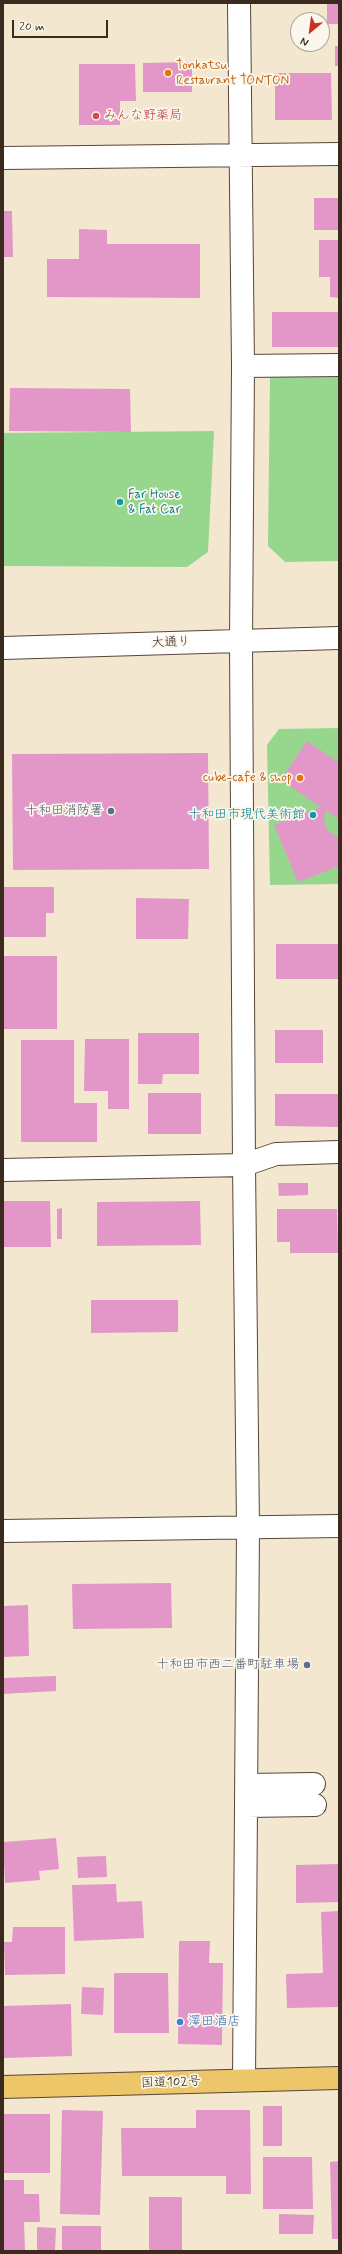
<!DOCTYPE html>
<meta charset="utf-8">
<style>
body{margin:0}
#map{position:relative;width:342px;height:2254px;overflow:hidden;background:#f3e8cf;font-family:Mynerve,sans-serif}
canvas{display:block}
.frame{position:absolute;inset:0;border:4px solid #3b2a1e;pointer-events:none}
.north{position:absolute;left:290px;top:12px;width:40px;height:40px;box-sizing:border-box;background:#fbf7ec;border:1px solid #aea59a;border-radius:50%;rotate:209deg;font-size:11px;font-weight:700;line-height:16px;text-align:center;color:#3b2a1e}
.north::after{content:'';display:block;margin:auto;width:14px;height:18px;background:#c8321e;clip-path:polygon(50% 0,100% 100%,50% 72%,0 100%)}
.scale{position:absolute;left:12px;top:20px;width:96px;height:18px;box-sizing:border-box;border:2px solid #3b2a1e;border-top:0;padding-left:5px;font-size:12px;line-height:14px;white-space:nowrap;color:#3b2a1e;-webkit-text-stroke:3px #fbf7ec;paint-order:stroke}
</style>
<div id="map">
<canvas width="342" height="2254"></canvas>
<div class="frame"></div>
<div class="north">N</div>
<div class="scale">20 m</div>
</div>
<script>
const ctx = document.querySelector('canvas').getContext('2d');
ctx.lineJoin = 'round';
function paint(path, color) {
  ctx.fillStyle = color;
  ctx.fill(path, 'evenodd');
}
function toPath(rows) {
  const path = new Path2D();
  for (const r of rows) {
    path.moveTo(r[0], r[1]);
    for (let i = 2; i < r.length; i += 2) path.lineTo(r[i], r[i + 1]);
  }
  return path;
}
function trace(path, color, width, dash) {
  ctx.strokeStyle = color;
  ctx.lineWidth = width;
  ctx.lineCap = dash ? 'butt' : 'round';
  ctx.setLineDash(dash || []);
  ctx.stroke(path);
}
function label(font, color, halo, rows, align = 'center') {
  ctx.font = font + ' Mynerve,"Klee One",sans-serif';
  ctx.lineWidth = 3.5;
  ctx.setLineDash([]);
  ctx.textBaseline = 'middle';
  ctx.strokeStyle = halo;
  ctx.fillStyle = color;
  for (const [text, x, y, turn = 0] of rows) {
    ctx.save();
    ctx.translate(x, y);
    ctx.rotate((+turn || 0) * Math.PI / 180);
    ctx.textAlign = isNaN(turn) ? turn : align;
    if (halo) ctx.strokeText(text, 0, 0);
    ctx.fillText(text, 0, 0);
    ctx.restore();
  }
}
paint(toPath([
 [270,375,339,376,339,561,285,562,268,546],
 [214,431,208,552,187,567,3,566,3,433],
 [339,728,339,884,270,885,267,745,279,729]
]), '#96d68d');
paint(toPath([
 [327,3,339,3,339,24,327,24],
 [335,46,339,46,339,66,335,66],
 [192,62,192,92,143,92,143,63],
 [79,64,135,64,136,101,120,101,120,125,79,125],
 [275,73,331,73,332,120,275,120],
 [314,198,339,198,339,230,314,230],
 [3,211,12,211,13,257,3,257],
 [79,229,107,230,107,244,200,244,200,298,47,297,47,259,79,259],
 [319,240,339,240,339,298,330,297,330,277,319,277],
 [272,312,339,312,339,347,272,347],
 [10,388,130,389,131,432,9,431],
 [307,741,339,763,339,819,326,810,324,820,327,830,339,838,339,866,298,882,274,825,321,807,281,780],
 [208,753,209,869,13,870,12,754],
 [3,887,54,887,54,913,46,913,46,937,3,937],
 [136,898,189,899,188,939,136,939],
 [276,944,339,944,339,979,276,979],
 [3,956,57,956,57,1029,3,1029],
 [275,1030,323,1030,323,1063,275,1063],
 [138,1033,199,1033,199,1074,163,1074,162,1084,138,1084],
 [85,1039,129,1039,129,1109,108,1109,108,1091,84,1091],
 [21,1040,74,1040,74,1103,97,1103,97,1142,21,1142],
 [148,1093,201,1093,201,1134,148,1134],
 [275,1094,339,1094,339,1127,275,1126],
 [278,1183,308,1183,308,1195,279,1196],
 [3,1201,50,1201,51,1247,3,1247],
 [200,1201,201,1245,97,1246,97,1202],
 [62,1208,62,1239,57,1239,57,1209],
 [277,1209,337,1209,338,1253,290,1253,290,1242,277,1242],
 [91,1300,178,1300,178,1332,91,1333],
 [171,1583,172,1628,73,1629,72,1584],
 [28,1605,29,1656,3,1657,3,1606],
 [56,1676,56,1691,3,1694,3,1678],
 [56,1838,59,1869,39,1871,40,1880,5,1883,3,1842],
 [106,1856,107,1877,78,1878,77,1857],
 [339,1864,339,1902,296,1903,296,1865],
 [116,1884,117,1902,142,1901,144,1938,74,1941,72,1885],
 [339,1911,339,2007,287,2008,286,1974,323,1973,321,1912],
 [13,1927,65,1927,65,1974,5,1975,4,1942,12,1942],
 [179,1941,210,1941,209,1963,223,1963,222,2045,178,2044],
 [114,1973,168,1973,169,2033,114,2033],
 [82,1987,104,1988,103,2015,81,2014],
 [71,2004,72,2056,3,2058,3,2006],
 [263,2106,282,2106,282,2146,263,2146],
 [62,2110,103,2111,100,2215,60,2214],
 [196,2110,250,2110,251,2194,226,2194,226,2176,122,2176,121,2128,196,2128],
 [3,2114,50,2114,50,2173,3,2173],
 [263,2157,312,2157,313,2209,263,2209],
 [339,2161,339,2239,332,2239,330,2162],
 [3,2180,24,2180,24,2194,39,2194,40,2222,24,2222,25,2251,3,2251],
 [149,2197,182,2197,182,2251,149,2251],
 [279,2214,314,2215,313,2234,279,2234],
 [62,2226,101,2226,101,2251,62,2251],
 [37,2227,56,2228,55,2251,37,2251]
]), '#e297c8');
const minor = toPath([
 [239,3,243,366,241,642,244,1165,248,1528,244,2080],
 [3,158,339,154],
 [243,366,339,365],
 [3,648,339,638],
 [3,1170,244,1165,276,1154,339,1152],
 [3,1531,339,1526],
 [247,1785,314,1784],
 [246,1806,315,1805]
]);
const highway = toPath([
 [3,2087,339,2078]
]);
trace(minor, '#574639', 24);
trace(highway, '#574639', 24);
trace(minor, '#fff', 22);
trace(highway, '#ecc669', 22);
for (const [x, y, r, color] of [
 [168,73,4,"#e8710a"],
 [96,116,4,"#e0444e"],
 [120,502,4,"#0f9aa8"],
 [300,778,4,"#e8710a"],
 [111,811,4,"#5c6f8a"],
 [313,815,4,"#0f9aa8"],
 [307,1665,4,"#5c6f8a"],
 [180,2022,4,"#3f7fe0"]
]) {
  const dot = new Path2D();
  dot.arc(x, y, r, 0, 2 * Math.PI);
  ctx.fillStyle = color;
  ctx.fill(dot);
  trace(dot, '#fbf7ec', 1.5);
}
label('13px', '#c56008', '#fbf7ec', [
 ["Tonkatsu",176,66],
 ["Restaurant TONTON",176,81],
 ["cube-cafe & shop",292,778,"right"]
], 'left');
label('13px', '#be3a42', '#fbf7ec', [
 ["みんな野薬局",104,116]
], 'left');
label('13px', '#0d838f', '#fbf7ec', [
 ["Far House",128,495],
 ["& Fat Car",128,510],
 ["十和田市現代美術館",305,815,"right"]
], 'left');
label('13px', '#3b2a1e', '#fbf7ec', [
 ["大通り",171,643,-2],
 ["国道102号",171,2083,-2]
]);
label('13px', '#4e5e75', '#fbf7ec', [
 ["十和田消防署",103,811],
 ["十和田市西二番町駐車場",299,1665]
], 'right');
label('13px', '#366cbe', '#fbf7ec', [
 ["澤田酒店",188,2022]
], 'left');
</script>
